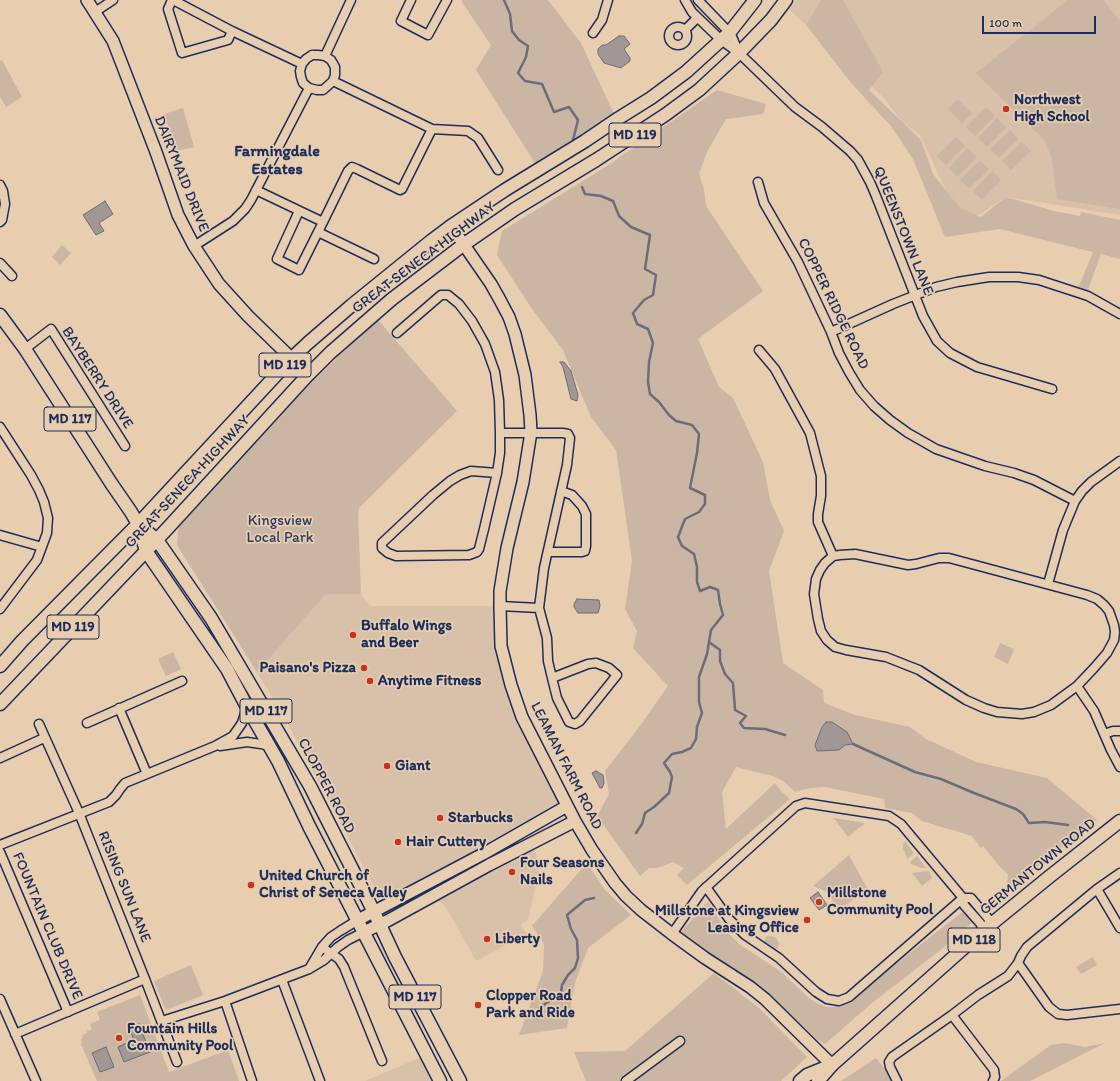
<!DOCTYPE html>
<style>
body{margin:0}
#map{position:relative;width:1120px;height:1081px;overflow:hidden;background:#e8cdaf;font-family:Itim,sans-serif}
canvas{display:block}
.scale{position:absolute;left:982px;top:16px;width:114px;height:18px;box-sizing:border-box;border:2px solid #1b2f5e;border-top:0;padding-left:5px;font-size:12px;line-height:14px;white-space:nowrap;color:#1b2f5e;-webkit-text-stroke:3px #e8cdaf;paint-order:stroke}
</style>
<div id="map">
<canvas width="1120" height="1081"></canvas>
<div class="scale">100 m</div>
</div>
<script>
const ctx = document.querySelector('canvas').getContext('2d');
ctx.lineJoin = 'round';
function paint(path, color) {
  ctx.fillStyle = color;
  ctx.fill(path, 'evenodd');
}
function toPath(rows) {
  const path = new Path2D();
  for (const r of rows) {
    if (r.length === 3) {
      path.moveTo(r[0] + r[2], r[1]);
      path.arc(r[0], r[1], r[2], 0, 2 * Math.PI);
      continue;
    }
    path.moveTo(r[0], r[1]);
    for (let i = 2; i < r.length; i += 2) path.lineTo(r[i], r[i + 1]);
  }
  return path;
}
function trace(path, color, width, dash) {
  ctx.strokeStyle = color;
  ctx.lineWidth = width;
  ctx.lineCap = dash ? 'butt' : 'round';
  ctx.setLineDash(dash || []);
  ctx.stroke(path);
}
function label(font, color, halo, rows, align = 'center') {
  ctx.font = font + ' Itim,sans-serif';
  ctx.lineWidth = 3.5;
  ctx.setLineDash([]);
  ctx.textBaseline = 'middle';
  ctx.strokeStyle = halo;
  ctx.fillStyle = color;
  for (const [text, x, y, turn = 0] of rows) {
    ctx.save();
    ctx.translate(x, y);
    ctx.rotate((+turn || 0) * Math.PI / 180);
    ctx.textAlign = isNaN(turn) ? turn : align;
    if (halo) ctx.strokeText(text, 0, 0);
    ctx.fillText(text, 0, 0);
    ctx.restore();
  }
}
paint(toPath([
 [796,0,1120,0,1120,215,1006,197,979,215,959,217,920,135,902,122,883,97,789,9],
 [326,594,361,594,370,606,500,606,511,685,567,806,381,908,377,896,376,889,369,878,344,829,282,713,257,672],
 [530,844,537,856,539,870,529,916,527,921,521,925,527,934,476,961,449,912,443,904,430,897],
 [426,1055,440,1081,365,1081]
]), '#d9c1a9');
paint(toPath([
 [462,0,548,0,581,43,614,114,535,163,476,70,491,45,462,2],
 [821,0,843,0,883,72,869,90,921,140,933,174,960,208,981,217,1006,197,1054,211,1080,216,1081,212,1120,220,1120,259,1101,254,1086,295,1077,291,1093,252,1000,229,945,237,913,159,891,126,852,84,806,25],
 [1068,0,1103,0,1120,21,1120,209,1057,199,1052,159,1045,141,976,73],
 [2,60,22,97,6,107,0,96,0,61],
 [717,90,766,104,763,114,726,119,707,152,699,174,704,189,706,206,763,291,698,339,719,387,733,398,763,462,770,500,784,531,769,571,783,663,823,690,824,703,855,715,910,727,926,739,976,762,1047,778,1097,820,1013,886,1007,886,1008,874,1000,867,983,846,981,848,972,836,922,821,912,813,885,808,884,799,825,787,810,788,795,792,783,781,773,776,736,767,722,792,726,829,775,783,780,790,790,799,687,885,677,875,684,868,673,862,657,868,649,868,640,876,597,816,609,794,605,771,640,726,668,686,633,648,637,631,625,609,632,561,616,450,591,417,563,350,530,306,497,255,502,231,607,166],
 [958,99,972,113,962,123,948,109],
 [986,107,995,116,975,136,966,127],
 [183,108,194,147,176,151,164,114],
 [997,118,1006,127,987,147,978,138],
 [1010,130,1018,139,999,158,990,149],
 [956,137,965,146,946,165,937,156],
 [1022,142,1031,151,1011,170,1002,161],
 [968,148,977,157,958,177,949,168],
 [980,160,989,169,969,188,960,180],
 [992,171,1001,180,982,200,973,191],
 [62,245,71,253,60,265,52,257],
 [378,320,457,411,359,508,358,512,361,594,326,594,257,672,177,545,179,523,304,390,347,348],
 [1000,643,1014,649,1008,664,994,657],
 [173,652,181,669,166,676,158,659],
 [834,818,865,823,848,837],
 [905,841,914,853,907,859,903,848,903,844],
 [849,855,867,888,835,914,835,903,825,891,813,886],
 [917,856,926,868,921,868,911,864,910,862],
 [587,863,605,890,631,915,588,948,575,983,567,1028,519,1035,543,971,544,944,532,926],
 [929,871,932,878,922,886,912,873],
 [708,902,727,932,739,944,780,971,809,998,818,1004,827,1007,833,1007,845,1003,964,911,974,921,943,948,872,1003,825,1044,818,1040,776,1001,740,973,713,957,684,937,681,932,689,923,704,905],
 [769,936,775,937,779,943,778,948,775,949,764,942,766,937],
 [1093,957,1097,965,1081,974,1076,967],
 [191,965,203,995,166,1010,154,981],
 [714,973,759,1008,807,1057,781,1081,586,1081,574,1052,625,1051],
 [140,995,169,1072,228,1050,239,1081,97,1081,81,1044,82,1043,81,1039,83,1038,82,1035,87,1033,87,1031,92,1029,90,1024,100,1020,97,1012],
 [1064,1043,1085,1047,1105,1043,1030,1081,1001,1081,1051,1045],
 [876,1058,894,1081,841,1081]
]), '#cab6a3');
const water = toPath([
 [619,36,624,36,630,44,624,49,630,58,630,61,621,68,604,63,598,54,598,49,602,45,606,45,619,36],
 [105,201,113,214,99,223,104,231,96,235,83,215,105,201],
 [560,362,564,362,571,371,578,395,577,401,571,399,563,367,560,362],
 [577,599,599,600,600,606,598,613,578,613,574,607,574,604,577,599],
 [826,722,832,722,847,732,853,744,845,745,839,750,817,751,815,745,822,727,826,722],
 [596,771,603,775,604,783,602,788,600,788,592,773,596,771],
 [818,892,827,905,819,910,810,898,818,892],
 [139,1024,150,1052,124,1062,118,1047,134,1040,129,1028,139,1024],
 [106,1047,114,1067,100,1072,92,1053,106,1047]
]);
paint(water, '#a19794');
trace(water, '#6b6d7e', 1);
trace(toPath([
 [504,0,510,14,512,31,519,40,528,46,526,57,518,73,525,81,542,84,554,112,569,107,578,120,573,140],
 [582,187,585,194,601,196,613,201,619,216,631,227,650,235,645,269,656,275,653,295,644,300,633,313,637,324,648,329,653,343,649,362,648,382,650,394,659,402,669,415,676,421,692,425,699,434,697,453,690,488,705,495,705,504,699,512,685,519,678,537,682,546,694,554,697,567,697,582,700,591,710,587,718,590,720,604,723,615,711,630,707,654,699,677,699,702,702,713,697,727,696,739,691,748,682,752,672,754,664,763,670,772,672,777,669,793,654,807,645,813,642,824,636,833],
 [709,642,720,650,720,661,725,674,733,683,735,710,746,716,740,723,744,728,765,729,785,735],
 [853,744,915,772,941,779,974,793,1016,809,1023,814,1029,823,1045,822,1068,825],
 [537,1018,539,1008,561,993,562,985,568,975,575,968,578,958,577,940,571,929,567,915,585,900,594,898]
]), '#6b6d7e', 2.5);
const street = toPath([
 [172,0,168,9,182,53,228,40,232,31],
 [173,0,232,31,302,64],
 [411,0,401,21,428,35,447,0],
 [685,0,692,12,721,40,739,53,795,107,822,127,850,151,858,160,870,182,876,196,923,316,937,341,950,353,977,367,1052,389],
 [698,0,724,27,730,32,739,53],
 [95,12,113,0],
 [678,36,9],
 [685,30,697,18],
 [593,33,602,20,608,0],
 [312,55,318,55,325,56,331,60,335,67,335,75,333,81,323,90,317,90,309,88,303,83,301,77,300,71,302,64,306,59,312,55],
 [325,56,351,0],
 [333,81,432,129,468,131,478,138,498,170],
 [758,182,764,203,798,262,831,332,839,353,849,372,860,390,874,406,890,420,908,433,936,449,985,466,1014,473,1034,480,1075,501],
 [0,185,3,191,5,204,2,220,0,222],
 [256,190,323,222,348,171,352,167,357,169,400,190,402,189,432,129],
 [299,211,277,259,299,270,323,222],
 [318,232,374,259],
 [194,246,233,221,245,209,251,200,309,88],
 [0,263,12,276],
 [831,332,893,304,936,287,957,282,989,277,1018,277,1039,280,1088,296,1120,314],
 [397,333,441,295,448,295,459,304,472,321,485,344,495,372,499,400,500,433,500,453,497,473],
 [25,349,51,329,125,446],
 [759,350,775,369,810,433,821,476,821,496,818,514,818,522,833,556],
 [0,427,31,475,39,490,44,502,48,518,47,533,37,560,0,609],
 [500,433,563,433,568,434,570,438,567,465,544,568,539,608,547,638,548,661,552,678],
 [471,471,497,473,484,529,479,549,477,552,469,555,396,556,388,553,382,548,382,543,433,495,450,481,460,475,471,471],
 [0,535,42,547],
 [548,552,582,552,585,551,586,546,586,514,582,506,572,495,561,491],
 [855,554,908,565,916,564,939,558,949,558,1087,595,1097,599,1104,605,1109,611,1114,625,1115,632,1114,640,1107,653,1094,668,1077,686,1051,705,1034,712,1022,714,997,712,984,708,966,700,919,670,886,657,846,650,835,647,827,640,821,631,818,619,814,594,816,579,820,570,825,563,833,556,840,555,855,554],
 [1048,584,1063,530,1075,501,1082,491,1091,482,1120,461],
 [500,606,539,608],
 [596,663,609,668,617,675,580,721,575,724,569,722,557,698,552,678,588,664,596,663],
 [1077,686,1094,711,1111,750,1120,767],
 [119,708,147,774],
 [87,723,182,681],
 [39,724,79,813,145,979,177,1062],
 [1104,734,1113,731,1120,731],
 [220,746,247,742,261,744,270,746],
 [0,758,44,738],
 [0,845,109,802,116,795,120,789,125,783,215,746,233,736,242,723,247,707],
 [0,852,68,1012],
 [1097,889,1120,928],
 [984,930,980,923,964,905,963,898,971,898,987,917,992,924],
 [672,934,702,891,796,806,805,803,889,816,901,824,963,898,849,997,839,1001,827,999,816,992,779,958,745,935,729,919,706,887],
 [322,947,339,959,344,967,382,1061],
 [1018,963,1049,1007,1058,1014,1067,1015,1120,1009],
 [309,969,322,947,331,937,340,931,358,920],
 [282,980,320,1081],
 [0,999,36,1081],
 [225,1001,252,1081],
 [952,1015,994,1070,995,1077,993,1081],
 [162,1021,225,1001,309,969,324,960,338,947,348,940,364,932],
 [15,1034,145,979],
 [626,1081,680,1041],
 [897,1081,890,1067,889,1062,892,1057,952,1015,978,995,1008,976,1018,963,1021,956,1027,947,1097,889,1120,873]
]);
const secondary = toPath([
 [87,0,113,41,156,152,178,215,194,246,219,284,248,316,287,354,306,377],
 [451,226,491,284,500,300,509,317,515,334,525,375,530,415,531,432,523,482,507,548,500,591,500,606,501,646,511,685,522,717,575,821,592,850,615,883,626,896,641,910,672,934,705,958,750,987,765,999,832,1065],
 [358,920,483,854,567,806],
 [364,932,387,921,489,865,575,821]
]);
const primary = toPath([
 [0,315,25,349,111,483,131,512,138,524,146,551,227,669,247,707,278,761,309,826,440,1081],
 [138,524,157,540,211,618,310,786,374,912,395,957,460,1081],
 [0,666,22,641,138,524,291,359,308,343,352,305,431,241,451,226,505,190,585,141,619,118,651,98,686,72,730,32,755,0],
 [0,704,166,530,306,377,330,353,392,299,463,245,515,209,596,160,665,115,699,90,739,53,771,20,786,0],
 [800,1081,807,1075,829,1066],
 [818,1081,832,1065,984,930,1049,877,1120,821]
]);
trace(street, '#1b2f5e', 11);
trace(secondary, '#1b2f5e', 14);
trace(primary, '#1b2f5e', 15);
trace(street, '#e8cdaf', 8);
trace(secondary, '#e8cdaf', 11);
trace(primary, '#e8cdaf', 12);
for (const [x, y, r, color] of [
 [1006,109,4,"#c8321e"],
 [353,635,4,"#c8321e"],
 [364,668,4,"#c8321e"],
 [370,681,4,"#c8321e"],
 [387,766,4,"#c8321e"],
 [440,818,4,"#c8321e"],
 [398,842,4,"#c8321e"],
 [512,872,4,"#c8321e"],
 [251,885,4,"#c8321e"],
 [819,902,4,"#c8321e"],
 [807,920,4,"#c8321e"],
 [487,939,4,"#c8321e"],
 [478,1005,4,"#c8321e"],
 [119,1038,4,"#c8321e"]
]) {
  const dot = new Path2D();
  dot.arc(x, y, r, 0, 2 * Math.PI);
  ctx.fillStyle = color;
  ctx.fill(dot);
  trace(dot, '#e8cdaf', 1.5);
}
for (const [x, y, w] of [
 [635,135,52],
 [285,365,52],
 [70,419,52],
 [73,627,52],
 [266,711,52],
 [974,940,52],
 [415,997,52]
]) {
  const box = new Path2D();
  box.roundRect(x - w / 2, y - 12, w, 24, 3);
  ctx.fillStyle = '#e8cdaf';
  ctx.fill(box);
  trace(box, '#1b2f5e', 1);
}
label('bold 14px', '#1b2f5e', null, [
 ["MD 119",635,135],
 ["MD 119",285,365],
 ["MD 117",70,419],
 ["MD 119",73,627],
 ["MD 117",266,711],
 ["MD 118",974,940],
 ["MD 117",415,997]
]);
label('bold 15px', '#1b2f5e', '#e8cdaf', [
 ["Northwest",1014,100],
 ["High School",1014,117],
 ["Buffalo Wings",361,626],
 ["and Beer",361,643],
 ["Paisano's Pizza",356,668,"right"],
 ["Anytime Fitness",378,681],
 ["Giant",395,766],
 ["Starbucks",448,818],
 ["Hair Cuttery",406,842],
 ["Four Seasons",520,863],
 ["Nails",520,880],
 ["United Church of",259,876],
 ["Christ of Seneca Valley",259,893],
 ["Millstone",827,893],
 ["Community Pool",827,910],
 ["Millstone at Kingsview",799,911,"right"],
 ["Leasing Office",799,928,"right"],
 ["Liberty",495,939],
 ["Clopper Road",486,996],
 ["Park and Ride",486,1013],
 ["Fountain Hills",127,1029],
 ["Community Pool",127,1046]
], 'left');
label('15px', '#1b2f5e', '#e8cdaf', [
 ["DAIRYMAID DRIVE",181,174,68],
 ["QUEENSTOWN LANE",903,231,68],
 ["GREAT SENECA HIGHWAY",424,258,-37],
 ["COPPER RIDGE ROAD",833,304,64],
 ["BAYBERRY DRIVE",97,378,57],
 ["GREAT SENECA HIGHWAY",188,482,-47],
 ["LEAMAN FARM ROAD",566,766,63],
 ["CLOPPER ROAD",326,786,62],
 ["GERMANTOWN ROAD",1038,867,-39],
 ["RISING SUN LANE",124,887,68],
 ["FOUNTAIN CLUB DRIVE",47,926,67]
]);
label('15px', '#2c3c65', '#e8cdaf', [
 ["Kingsview",280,521],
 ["Local Park",280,538]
]);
label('bold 16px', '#1b2f5e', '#e8cdaf', [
 ["Farmingdale",277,152],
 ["Estates",277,170]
]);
</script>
